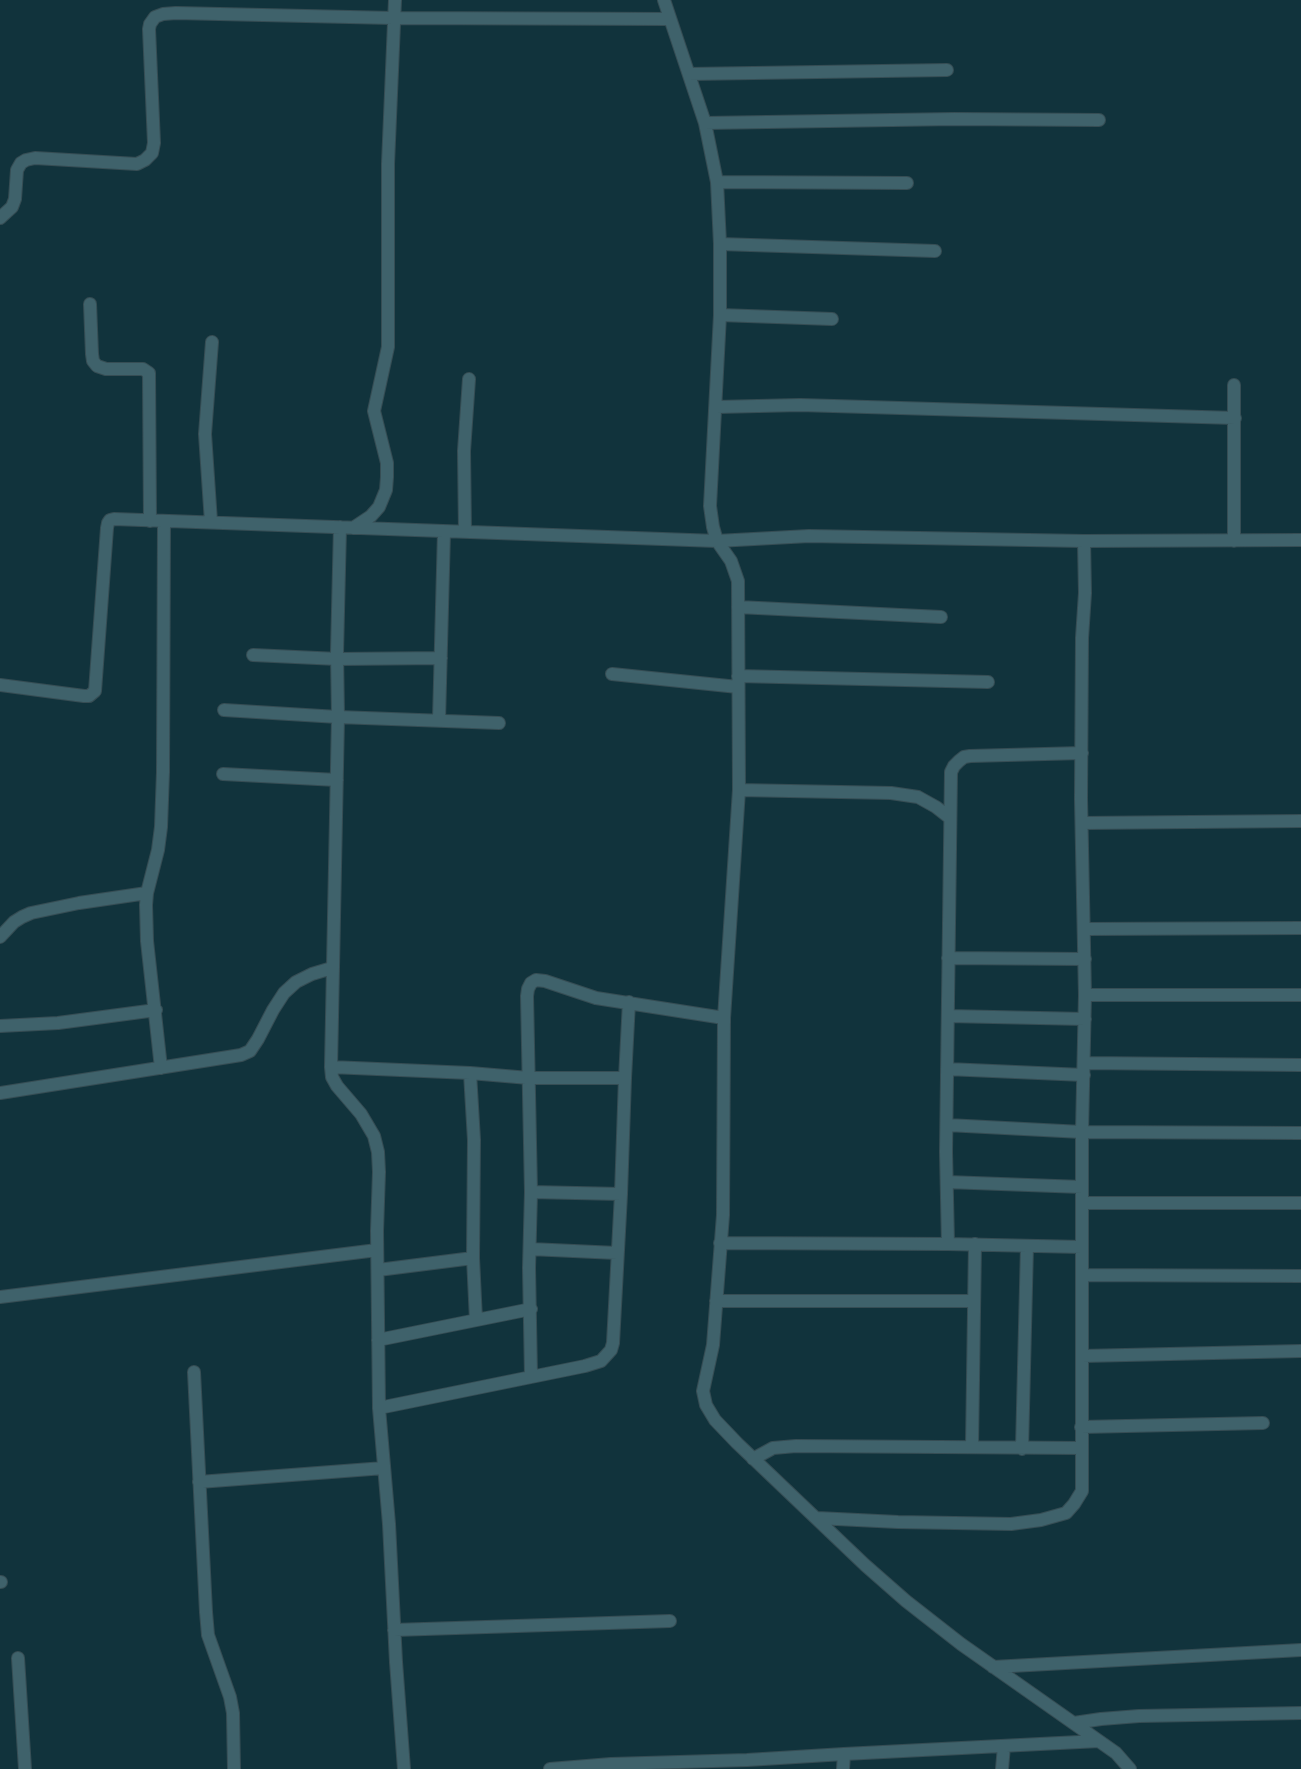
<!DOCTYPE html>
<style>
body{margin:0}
canvas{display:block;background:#11333c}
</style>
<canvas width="1301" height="1769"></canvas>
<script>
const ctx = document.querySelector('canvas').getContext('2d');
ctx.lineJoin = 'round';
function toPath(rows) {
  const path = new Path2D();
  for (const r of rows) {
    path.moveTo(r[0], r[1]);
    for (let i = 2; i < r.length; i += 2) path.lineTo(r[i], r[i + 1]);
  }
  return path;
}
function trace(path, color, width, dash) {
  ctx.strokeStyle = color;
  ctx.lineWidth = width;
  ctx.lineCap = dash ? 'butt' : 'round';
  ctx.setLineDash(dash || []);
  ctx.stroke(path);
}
const minor = toPath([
 [664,0,705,123,717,182,720,244,720,315,710,506,713,527,717,541,731,561,738,581,739,790,724,1018,723,1215,713,1345,703,1391,706,1405,715,1420,737,1443,865,1565,906,1601,961,1644,1116,1753,1130,1769],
 [689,74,947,70],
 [705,123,954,119,1099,120],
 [717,182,907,183],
 [0,218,12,207,15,199,17,170,21,163,26,160,35,158,137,164,145,160,152,153,154,143,149,29,150,24,155,17,163,14,176,13,393,18,670,19],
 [720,244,935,251],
 [90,304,92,354,93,361,97,366,106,369,143,369,149,373,150,521],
 [720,315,832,319],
 [716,407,800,405,1235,418],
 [211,522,205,434,212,342],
 [340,527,337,653,338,717,331,1067,332,1077,337,1086,361,1114,374,1136,378,1152,379,1172,377,1231,379,1408,389,1524,396,1662,404,1769],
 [353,528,371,516,379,507,386,490,387,477,387,463,374,411,388,347,388,164,395,0],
 [465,532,464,451,469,379],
 [1234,541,1234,385],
 [738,607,941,617],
 [253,655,338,659,441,658],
 [612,674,738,687],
 [738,676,988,682],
 [0,685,84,696,89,696,95,691,107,528,108,523,110,520,114,519,717,541,809,536,1084,541,1301,540],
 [224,710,338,717,499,723],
 [439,720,444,532],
 [223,774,337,780],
 [739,790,891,793,918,797,936,807,950,818],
 [1082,823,1301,821],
 [1085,929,1301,928],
 [0,937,14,922,22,917,31,913,79,903,147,893],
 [948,958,1085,959],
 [1085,995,1301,995],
 [948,1016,1085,1019],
 [0,1026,58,1023,156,1010],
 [1085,1063,1301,1065],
 [331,1067,470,1073,529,1078,625,1078],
 [161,1068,147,941,146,905,147,893,158,850,161,827,163,772,164,521],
 [947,1069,1084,1075],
 [470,1073,474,1140,473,1258,476,1320],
 [0,1093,241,1055,250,1051,258,1039,273,1010,284,993,296,982,312,974,332,968],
 [947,1125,1082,1132,1301,1133],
 [947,1182,1082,1187],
 [531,1192,621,1194],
 [1082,1203,1301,1203],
 [720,1243,948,1244,1082,1247],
 [948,1244,946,1152,951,772,954,766,959,761,964,757,970,756,1082,753],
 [530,1249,617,1253],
 [378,1270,473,1258],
 [1082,1275,1301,1276],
 [0,1297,377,1250],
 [716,1301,973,1301],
 [378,1340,531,1309],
 [1082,1356,1301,1351],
 [194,1372,206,1612,208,1635,230,1697,233,1713,234,1769],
 [531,1376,529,1268,531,1192,527,996,528,989,531,983,536,980,545,981,596,998,724,1018],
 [379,1408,585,1366,601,1361,611,1350,613,1343,621,1194,625,1078,629,1002],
 [1081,1427,1263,1423],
 [972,1447,975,1244],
 [1022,1449,1027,1246],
 [753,1459,773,1448,796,1446,1082,1448],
 [199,1482,384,1468],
 [817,1518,898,1522,1011,1524,1041,1520,1066,1513,1074,1504,1082,1491,1082,1132,1085,995,1081,799,1082,638,1085,593,1084,541],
 [0,1582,1,1582],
 [394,1630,670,1621],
 [18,1658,25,1769],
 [993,1667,1301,1650],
 [1074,1723,1101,1719,1139,1716,1301,1713],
 [550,1769,611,1764,747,1760,844,1754,1099,1741],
 [843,1769,844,1754],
 [1002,1769,1004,1746]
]);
trace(minor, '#364d54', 14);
trace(minor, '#3f626b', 12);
</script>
